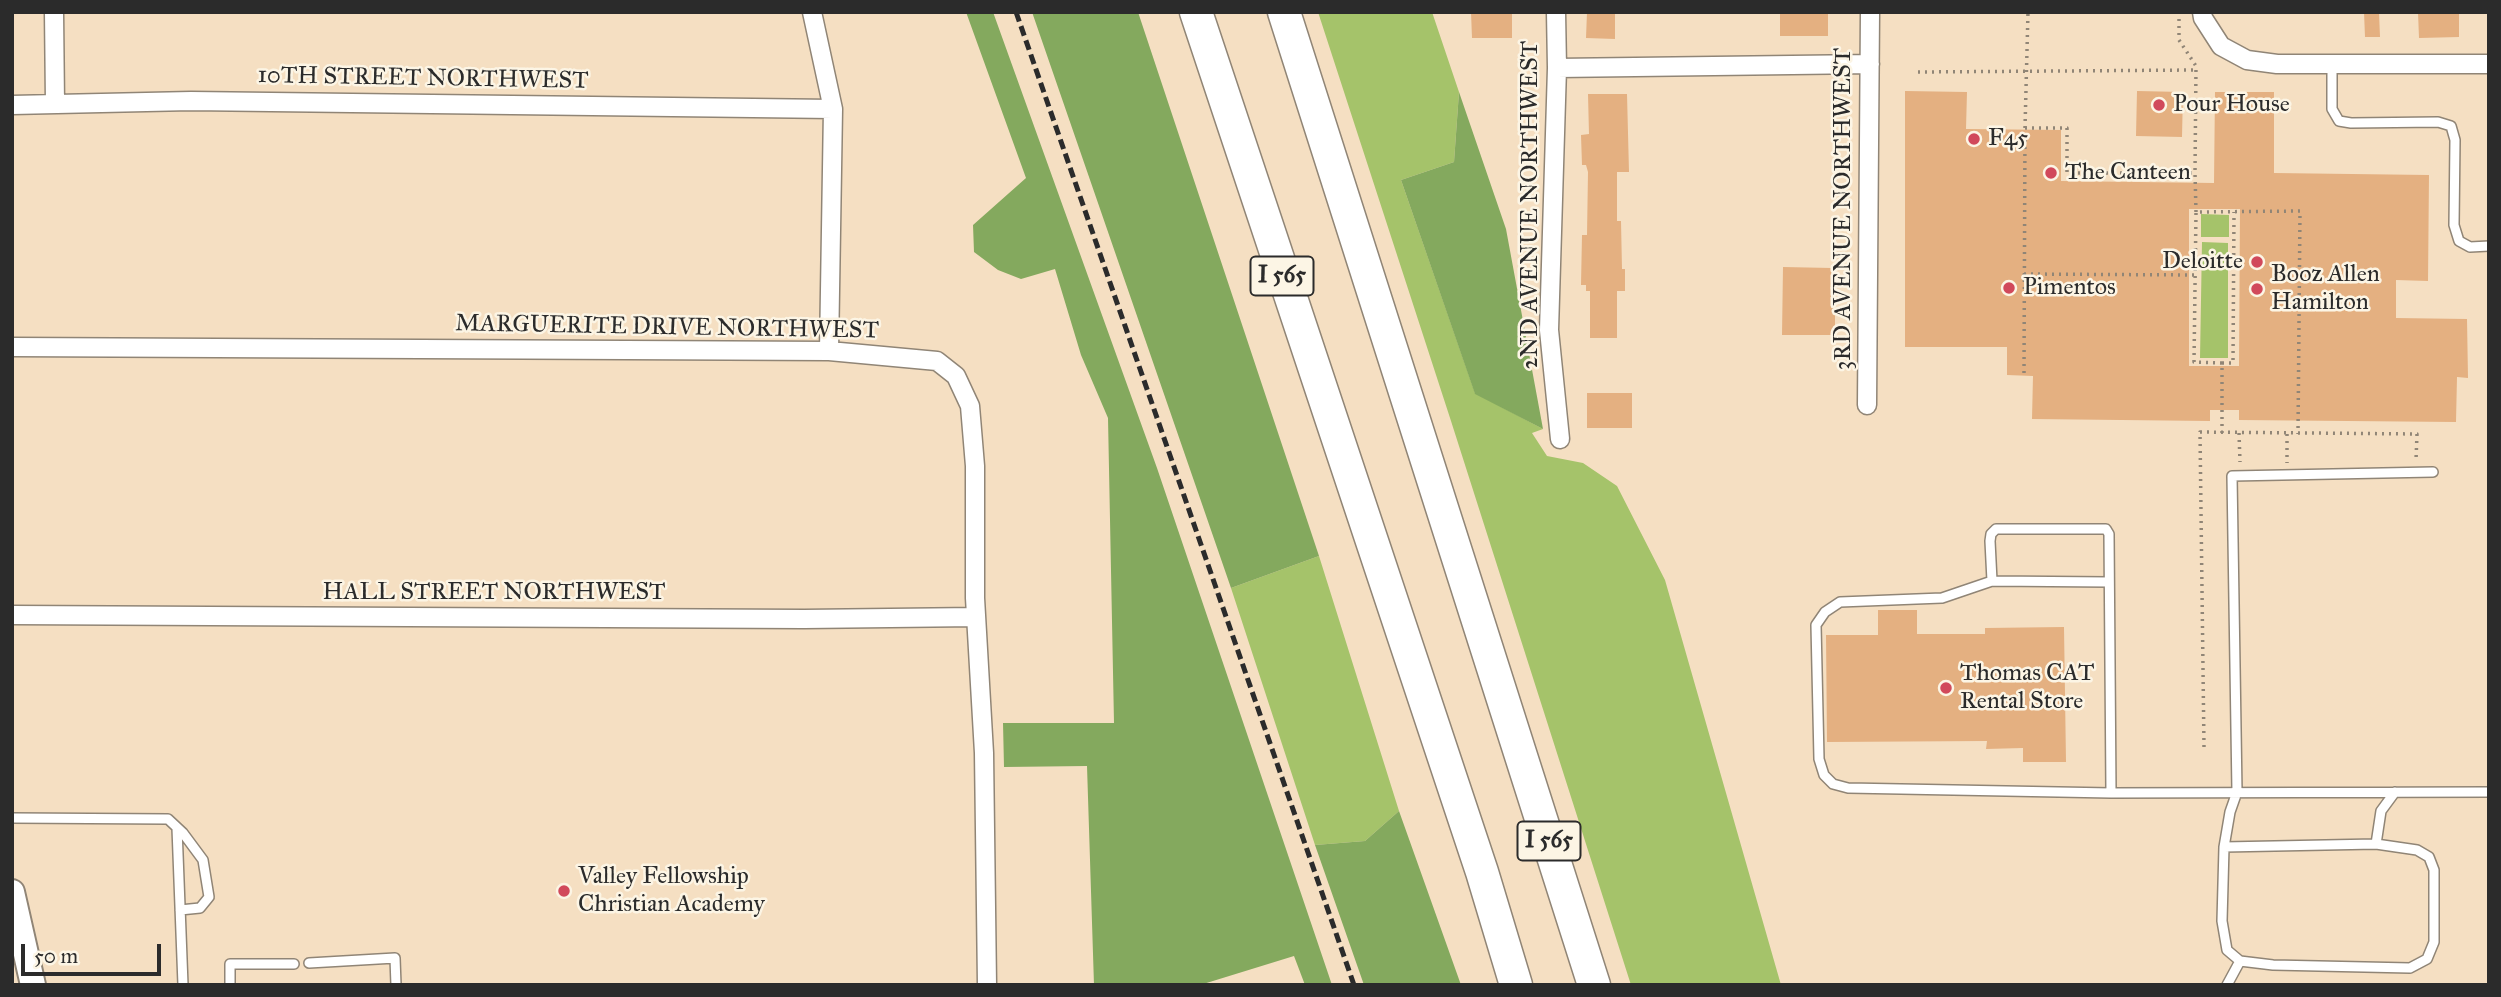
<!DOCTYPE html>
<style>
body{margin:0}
#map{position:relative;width:2501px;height:997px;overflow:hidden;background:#f5dfc2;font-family:"IM FELL Great Primer",serif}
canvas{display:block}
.frame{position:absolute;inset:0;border:14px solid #2b2b2b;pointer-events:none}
.scale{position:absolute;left:21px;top:944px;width:140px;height:32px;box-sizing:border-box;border:4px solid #2b2b2b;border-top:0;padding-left:9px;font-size:21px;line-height:24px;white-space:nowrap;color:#2b2b2b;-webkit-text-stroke:5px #fcf5e5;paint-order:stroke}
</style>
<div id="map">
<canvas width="2501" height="997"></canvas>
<div class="frame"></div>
<div class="scale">50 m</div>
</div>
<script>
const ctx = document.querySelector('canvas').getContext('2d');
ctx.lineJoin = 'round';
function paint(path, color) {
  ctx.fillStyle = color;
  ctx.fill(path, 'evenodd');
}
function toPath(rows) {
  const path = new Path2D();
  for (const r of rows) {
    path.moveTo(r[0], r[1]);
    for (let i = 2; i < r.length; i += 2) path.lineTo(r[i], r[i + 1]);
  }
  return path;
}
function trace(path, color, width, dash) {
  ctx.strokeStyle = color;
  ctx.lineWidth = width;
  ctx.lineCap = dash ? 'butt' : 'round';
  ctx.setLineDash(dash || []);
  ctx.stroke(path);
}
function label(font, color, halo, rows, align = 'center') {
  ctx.font = font + ' "IM FELL Great Primer",serif';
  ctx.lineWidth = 5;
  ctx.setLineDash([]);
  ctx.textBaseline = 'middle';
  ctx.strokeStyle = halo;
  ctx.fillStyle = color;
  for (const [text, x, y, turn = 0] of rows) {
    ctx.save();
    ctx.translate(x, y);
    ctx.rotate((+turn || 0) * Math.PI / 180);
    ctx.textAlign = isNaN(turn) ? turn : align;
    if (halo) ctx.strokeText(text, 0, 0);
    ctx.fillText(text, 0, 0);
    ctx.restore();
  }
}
paint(toPath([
 [1318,12,1432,12,1459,92,1454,162,1401,180,1475,393,1543,429,1532,433,1547,456,1583,463,1617,486,1665,580,1781,985,1631,985,1451,421],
 [2201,214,2229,215,2229,237,2201,237],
 [2202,242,2228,243,2228,358,2200,358],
 [1319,556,1399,811,1365,841,1315,845,1231,588]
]), '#a5c36a');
paint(toPath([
 [966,12,993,12,1157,468,1332,985,1305,985,1294,956,1200,985,1094,985,1087,766,1004,767,1003,723,1114,723,1108,418,1081,355,1055,269,1021,279,998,270,974,252,973,225,1026,178],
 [1032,12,1138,12,1319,556,1231,588],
 [1459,92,1506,229,1543,429,1475,394,1401,180,1454,162],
 [1399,811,1461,985,1364,985,1315,845,1365,841]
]), '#84a95e');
paint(toPath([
 [1471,12,1512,12,1512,38,1472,38],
 [1587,12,1615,12,1615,39,1586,38],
 [1780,12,1828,12,1828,36,1780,36],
 [2364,12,2379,12,2380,37,2365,37],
 [2418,12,2459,12,2459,37,2419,38],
 [1905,91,1967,92,1966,129,2061,130,2061,181,2214,183,2215,92,2274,92,2274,173,2429,175,2428,281,2396,280,2396,318,2467,319,2468,378,2457,377,2456,422,2239,420,2239,410,2210,410,2210,421,2032,419,2033,376,2007,375,2007,347,1905,347],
 [2189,209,2240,209,2239,366,2189,366],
 [2137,91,2183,92,2182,137,2136,136],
 [1588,94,1627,94,1629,172,1617,172,1617,221,1621,221,1622,269,1625,269,1625,291,1617,291,1617,338,1590,338,1590,291,1586,291,1586,285,1581,285,1582,235,1587,235,1588,172,1586,165,1582,165,1581,135,1589,134],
 [1783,267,1832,268,1831,308,1835,308,1835,335,1782,335],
 [1587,393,1632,393,1632,428,1587,428],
 [1878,610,1917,610,1917,634,1985,634,1985,628,2064,627,2066,762,2023,762,2023,748,1986,749,1987,741,1827,742,1826,635,1878,635]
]), '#e4b081');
const lane = toPath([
 [2332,64,2332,109,2339,121,2351,123,2438,122,2451,126,2455,140,2454,225,2459,241,2470,247,2489,246],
 [1992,581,1990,541,1991,534,1996,529,2106,529,2109,534,2111,793],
 [2109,582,1992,581,1942,598,1840,602,1825,612,1816,625,1819,759,1824,775,1833,784,1848,788,2111,793,2489,792],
 [12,818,168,819,183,833,203,860,209,897,200,908,180,910],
 [177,828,183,985],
 [2376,844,2381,811,2395,792],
 [2224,847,2376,844,2417,850,2429,857,2434,870,2434,942,2427,959,2410,968,2273,965,2240,961,2227,950,2222,921,2224,847,2230,812,2237,792,2232,476,2433,472],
 [309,963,395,958,396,985],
 [230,985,230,964,294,964],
 [2227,985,2240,961]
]);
const street = toPath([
 [54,12,55,104],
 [812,12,833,109,829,351],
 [1556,12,1557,68,1549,330,1560,439],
 [2202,12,2203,18,2221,46,2247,60,2277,64,2489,64],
 [1557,68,1870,64],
 [12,105,191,101,833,109],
 [12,347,829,351,937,361,956,376,970,406,975,466,975,598,984,753,987,985],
 [1867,405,1870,12],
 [12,615,804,619,976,617]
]);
const secondary = toPath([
 [12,892,33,985]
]);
const highway = toPath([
 [1196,12,1482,872,1516,985],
 [1284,12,1594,985]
]);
trace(lane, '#908576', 12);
trace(street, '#908576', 21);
trace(secondary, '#908576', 28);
trace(highway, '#908576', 35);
trace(toPath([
 [2179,12,2179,40,2196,66,2195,173],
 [1918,72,2196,70],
 [2025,128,2028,12],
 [2024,274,2195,275],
 [2222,363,2233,363,2234,212],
 [2024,373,2025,128,2067,128,2067,173,2195,173,2196,212],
 [2222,433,2222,363,2194,362,2196,212,2300,211,2298,434],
 [2239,433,2240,462],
 [2287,434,2287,463],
 [2204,747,2200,432,2417,434,2416,460]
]), '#908576', 3.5, [2, 5]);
trace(lane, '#fff', 9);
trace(street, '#fff', 18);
trace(secondary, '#fff', 24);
trace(highway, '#fff', 32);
trace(toPath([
 [1016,12,1354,985]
]), '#2b2b2b', 5, [10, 5]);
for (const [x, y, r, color] of [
 [2159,105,7,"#d1495b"],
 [1974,139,7,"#d1495b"],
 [2051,173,7,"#d1495b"],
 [2257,262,7,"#d1495b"],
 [2009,288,7,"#d1495b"],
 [2257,289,7,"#d1495b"],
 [1946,688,7,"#d1495b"],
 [564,891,7,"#d1495b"]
]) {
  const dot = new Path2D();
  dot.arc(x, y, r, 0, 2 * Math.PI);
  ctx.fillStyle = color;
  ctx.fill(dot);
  trace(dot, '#fcf5e5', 2.5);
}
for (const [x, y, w] of [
 [1282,276,63],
 [1549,841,63]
]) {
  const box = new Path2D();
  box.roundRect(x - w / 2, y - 19.5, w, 39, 5);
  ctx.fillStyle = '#fcf5e5';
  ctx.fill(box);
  trace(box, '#2b2b2b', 2);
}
label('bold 23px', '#2b2b2b', null, [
 ["I 565",1282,276],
 ["I 565",1549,841]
]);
label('24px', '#2b2b2b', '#fcf5e5', [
 ["10TH STREET NORTHWEST",423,79,1],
 ["2ND AVENUE NORTHWEST",1531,205,-90],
 ["3RD AVENUE NORTHWEST",1844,209,-90],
 ["MARGUERITE DRIVE NORTHWEST",667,328,1],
 ["HALL STREET NORTHWEST",494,593]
]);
label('24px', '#2b2b2b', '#fcf5e5', [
 ["Pour House",2173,105],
 ["F45",1988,139],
 ["The Canteen",2065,173],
 ["Deloitte",2243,262,"right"],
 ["Booz Allen",2271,275],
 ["Hamilton",2271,303],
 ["Pimentos",2023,288],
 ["Thomas CAT",1960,674],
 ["Rental Store",1960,702],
 ["Valley Fellowship",578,877],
 ["Christian Academy",578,905]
], 'left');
</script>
